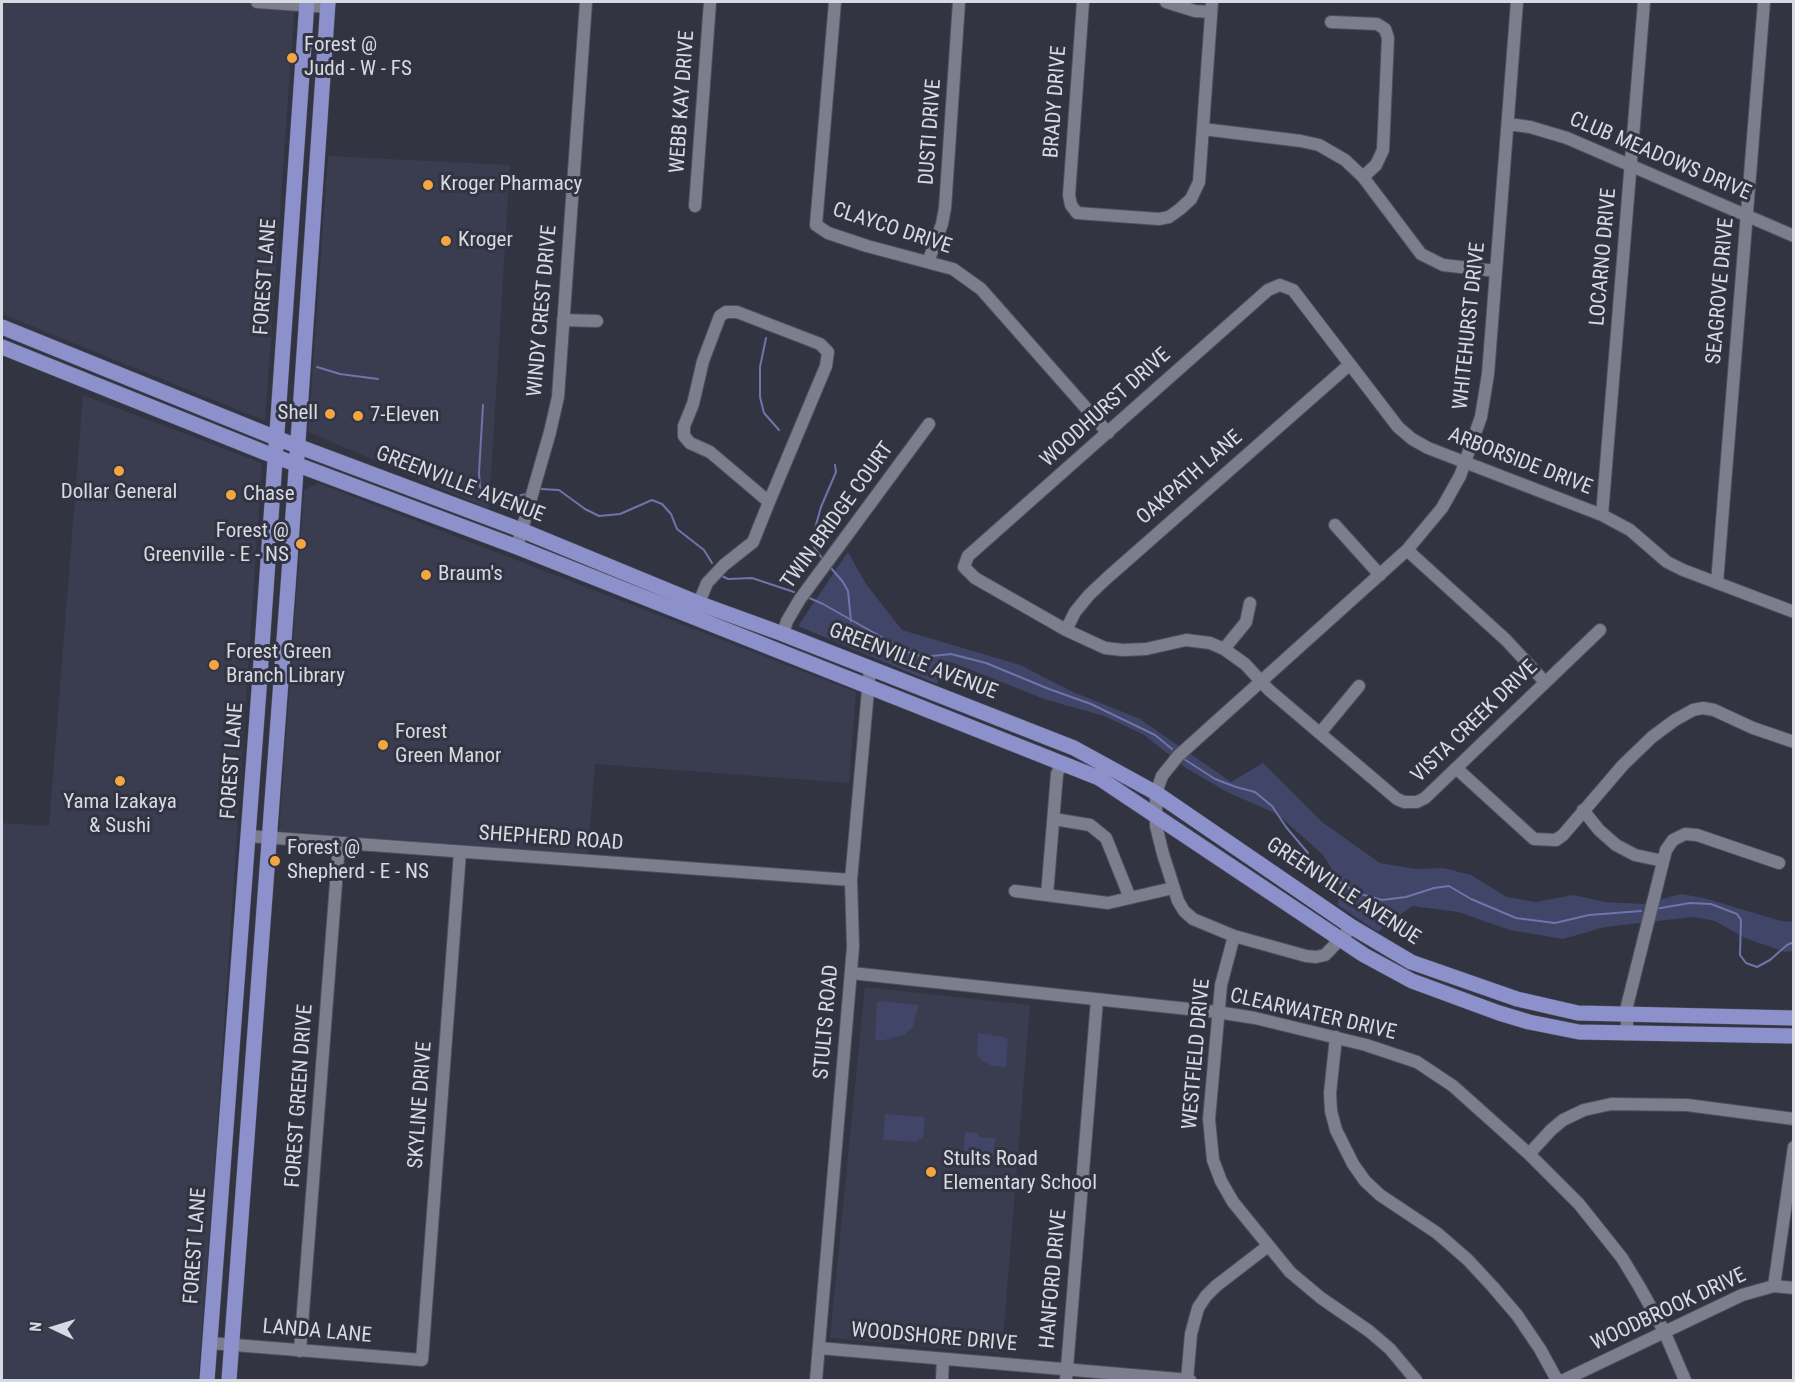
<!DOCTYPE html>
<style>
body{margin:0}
#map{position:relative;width:1795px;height:1382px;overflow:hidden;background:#323442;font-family:"Roboto Condensed",sans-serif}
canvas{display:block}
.frame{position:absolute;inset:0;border:3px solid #d8dae3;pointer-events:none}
.north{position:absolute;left:24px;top:1298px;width:60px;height:60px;-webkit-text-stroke:4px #323442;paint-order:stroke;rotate:274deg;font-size:16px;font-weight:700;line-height:24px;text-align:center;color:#d8dae3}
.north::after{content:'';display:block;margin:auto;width:21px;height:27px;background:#d8dae3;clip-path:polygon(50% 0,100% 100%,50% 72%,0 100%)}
</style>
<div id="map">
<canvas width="1795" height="1382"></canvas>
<div class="frame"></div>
<div class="north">N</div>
</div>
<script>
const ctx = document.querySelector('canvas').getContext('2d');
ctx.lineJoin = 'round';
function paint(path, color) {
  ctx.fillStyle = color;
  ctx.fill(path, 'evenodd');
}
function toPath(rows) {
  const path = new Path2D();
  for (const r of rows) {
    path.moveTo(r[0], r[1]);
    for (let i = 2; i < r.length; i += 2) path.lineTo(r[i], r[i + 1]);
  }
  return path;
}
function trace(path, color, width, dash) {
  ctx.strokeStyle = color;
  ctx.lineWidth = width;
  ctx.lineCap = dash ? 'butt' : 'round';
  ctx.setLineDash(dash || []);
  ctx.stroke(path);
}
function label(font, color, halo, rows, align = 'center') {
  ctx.font = font + ' "Roboto Condensed",sans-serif';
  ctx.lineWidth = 6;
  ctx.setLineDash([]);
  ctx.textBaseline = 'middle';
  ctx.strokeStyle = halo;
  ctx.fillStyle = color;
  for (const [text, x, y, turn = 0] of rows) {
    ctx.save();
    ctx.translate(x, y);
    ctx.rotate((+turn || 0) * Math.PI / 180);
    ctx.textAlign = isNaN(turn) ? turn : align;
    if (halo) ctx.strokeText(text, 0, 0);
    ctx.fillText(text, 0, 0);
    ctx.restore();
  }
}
paint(toPath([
 [2,2,295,2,265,421,2,314],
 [328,156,510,165,489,509,308,432],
 [83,395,262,463,213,1189,198,1380,2,1380,2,823,49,826],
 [318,483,856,692,849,783,595,764,588,854,279,831,304,490],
 [865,987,1030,1005,1002,1353,830,1338]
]), '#3a3c50');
paint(toPath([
 [848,552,866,584,902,630,1020,665,1073,692,1140,719,1231,782,1263,763,1322,822,1380,863,1416,869,1443,868,1471,875,1507,897,1536,902,1573,895,1605,902,1643,904,1681,894,1704,898,1781,921,1793,922,1793,951,1785,952,1745,938,1715,921,1693,917,1605,927,1563,939,1510,930,1458,912,1412,906,1378,932,1338,905,1339,881,1323,855,1277,814,1229,793,1186,768,1144,735,1104,716,1044,699,951,662,945,665,937,684,798,626],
 [880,1001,919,1005,913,1027,904,1035,884,1040,875,1040,877,1002],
 [978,1033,1004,1037,1008,1039,1006,1067,992,1066,982,1061,977,1054],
 [885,1114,925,1117,923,1139,917,1139,917,1142,883,1140],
 [965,1132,978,1133,979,1137,995,1138,993,1157,964,1155]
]), '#414567');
trace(toPath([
 [766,338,760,367,760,397,764,413,779,430],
 [317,367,340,374,378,379],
 [483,405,479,473,480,487,486,496,498,501,526,494],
 [541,489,559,490,585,509,599,516,620,514,652,500,662,504,671,514,677,529,704,550,712,563],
 [822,558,814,547,812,539,821,507,836,472,835,465],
 [831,568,843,582,848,591,851,621],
 [722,576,728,579,752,578,794,592],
 [807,597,823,604,908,652,923,657,951,654,986,663,1049,689,1091,704,1155,735,1172,749],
 [1184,759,1215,779,1236,787,1255,792,1272,806,1286,827,1308,853],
 [1317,863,1327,874,1357,893,1382,900,1406,897,1434,888,1449,886,1471,899,1516,918,1555,923,1589,915,1641,911],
 [1655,909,1690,903,1711,904,1737,914,1741,920,1740,955,1746,963,1757,967,1770,960,1787,945,1794,942]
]), '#6f74ab', 2);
const minor = toPath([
 [257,2,328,7],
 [835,2,816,225,828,233,867,246,953,269,981,289,1108,433],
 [1083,2,1069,195,1071,205,1077,213,1159,219,1169,217,1180,209,1191,199,1199,182,1212,2],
 [1166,2,1195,11,1211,12],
 [1331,22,1377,24,1385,29,1388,38,1383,150,1376,165,1363,177],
 [1508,124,1530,127,1567,138,1794,236],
 [1203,129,1301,141,1319,145,1345,160,1363,177,1421,254,1443,265,1496,271],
 [695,206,710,2],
 [928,262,942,224,945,208,959,2],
 [726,312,737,312,820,344,828,352,826,366,769,502,710,452,690,443,684,436,684,426,693,404,703,361,720,316,726,312],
 [563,320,597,321],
 [1602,515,1644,2],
 [1335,525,1380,575],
 [517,547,550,432,558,397,586,2],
 [1407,550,1506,640,1545,682],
 [1717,583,1764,2],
 [696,610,707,583,724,565,753,542,769,502],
 [1066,630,1075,612,1089,595,1107,578,1349,365],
 [1600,630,1425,798,1417,802,1404,802,1397,799,1269,690,1245,664,1224,649,1210,643,1186,640,1146,649,1123,650,1105,648,1066,630,975,578,964,567,968,556,1268,290,1280,285,1293,290,1398,427,1412,439,1428,448,1602,515,1630,530,1667,562,1683,570,1794,612],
 [783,634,787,621,800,599,929,424],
 [1224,649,1246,622,1250,603],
 [1320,733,1359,686],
 [1456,768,1534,839,1556,840,1563,835,1623,765,1652,737,1675,720,1693,710,1703,708,1714,710,1753,728,1794,742],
 [1583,810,1599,830,1616,845,1635,855,1663,861],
 [1054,819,1090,825,1106,838,1130,898],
 [248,836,851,880],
 [1015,891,1108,903,1173,888],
 [1047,895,1057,774,1062,762],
 [1352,927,1325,955,1316,957,1306,956,1234,936,1193,919,1184,911,1178,901,1163,854,1156,826,1156,793,1162,776,1178,756,1407,550,1442,508,1460,476,1481,417,1488,374,1517,2],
 [1234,936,1221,985,1209,1119,1213,1160,1221,1181,1233,1202,1290,1272,1321,1298,1369,1331,1390,1349,1416,1380],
 [851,973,1217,1012,1255,1018,1366,1045,1417,1062,1453,1086,1529,1154,1579,1204,1622,1258,1639,1286,1664,1331,1685,1380],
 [1627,1034,1627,1006,1666,850,1673,840,1685,834,1697,835,1779,863],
 [1336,1037,1330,1093,1331,1111,1336,1130,1353,1164,1365,1181,1380,1195,1437,1233,1468,1260,1493,1287,1517,1315,1540,1349,1557,1380],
 [1529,1154,1551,1130,1563,1120,1584,1110,1611,1104,1687,1105,1794,1119],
 [1774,1286,1794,1147],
 [210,1343,422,1360,460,852],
 [819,1348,1190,1380],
 [300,1351,339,844],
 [816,1380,853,947,851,880,870,668],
 [942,1380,943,1359],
 [1066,1380,1097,1000],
 [1187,1380,1191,1334,1198,1308,1206,1296,1216,1286,1268,1246],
 [1564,1380,1742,1295,1774,1286,1794,1288]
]);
const major = toPath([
 [2,327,276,438,521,530,698,603,783,634,1074,748,1156,793,1352,927,1411,962,1517,999,1578,1013,1794,1018],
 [2,347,266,453,517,547,1099,778,1364,955,1412,981,1499,1013,1529,1022,1579,1032,1794,1036],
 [207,1380,259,690,307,2],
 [229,1380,289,573,328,2]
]);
trace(minor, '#4f505c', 14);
trace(major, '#4f505c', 16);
trace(minor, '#7c7e8e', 12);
trace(major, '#8c91cb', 15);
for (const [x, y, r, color] of [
 [292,58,6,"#f2a541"],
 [428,185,6,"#f2a541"],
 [446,241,6,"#f2a541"],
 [330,414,6,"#f2a541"],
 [358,416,6,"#f2a541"],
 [119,471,6,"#f2a541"],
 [231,495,6,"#f2a541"],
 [301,544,6,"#f2a541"],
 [426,575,6,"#f2a541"],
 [214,665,6,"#f2a541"],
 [383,745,6,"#f2a541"],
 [120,781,6,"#f2a541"],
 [275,861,6,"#f2a541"],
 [931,1172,6,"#f2a541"]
]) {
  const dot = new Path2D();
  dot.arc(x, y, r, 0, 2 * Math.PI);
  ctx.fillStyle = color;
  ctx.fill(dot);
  trace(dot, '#323442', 2);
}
label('21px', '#d8dae3', '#323442', [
 ["Forest @",304,46],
 ["Judd - W - FS",304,70],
 ["Kroger Pharmacy",440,185],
 ["Kroger",458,241],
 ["Shell",318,414,"right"],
 ["7-Eleven",370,416],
 ["Dollar General",119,493,"center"],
 ["Chase",243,495],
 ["Forest @",289,532,"right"],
 ["Greenville - E - NS",289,556,"right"],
 ["Braum's",438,575],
 ["Forest Green",226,653],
 ["Branch Library",226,677],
 ["Forest",395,733],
 ["Green Manor",395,757],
 ["Yama Izakaya",120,803,"center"],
 ["& Sushi",120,827,"center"],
 ["Forest @",287,849],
 ["Shepherd - E - NS",287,873],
 ["Stults Road",943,1160],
 ["Elementary School",943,1184]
], 'left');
label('21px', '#d8dae3', '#323442', [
 ["WEBB KAY DRIVE",683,102,-86],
 ["BRADY DRIVE",1056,102,-86],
 ["DUSTI DRIVE",931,132,-86],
 ["CLUB MEADOWS DRIVE",1660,157,23],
 ["CLAYCO DRIVE",892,229,18],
 ["LOCARNO DRIVE",1604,257,-85],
 ["FOREST LANE",266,277,-86],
 ["SEAGROVE DRIVE",1721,291,-85],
 ["WINDY CREST DRIVE",543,311,-85],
 ["WHITEHURST DRIVE",1470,326,-84],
 ["WOODHURST DRIVE",1106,408,-42],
 ["ARBORSIDE DRIVE",1520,462,21],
 ["OAKPATH LANE",1190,478,-41],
 ["GREENVILLE AVENUE",460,485,21],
 ["TWIN BRIDGE COURT",838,516,-54],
 ["GREENVILLE AVENUE",913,662,21],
 ["VISTA CREEK DRIVE",1475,722,-44],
 ["FOREST LANE",233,761,-86],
 ["SHEPHERD ROAD",551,839,4],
 ["GREENVILLE AVENUE",1343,892,33],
 ["CLEARWATER DRIVE",1313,1015,13],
 ["STULTS ROAD",827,1022,-85],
 ["WESTFIELD DRIVE",1197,1054,-85],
 ["FOREST GREEN DRIVE",300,1096,-86],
 ["SKYLINE DRIVE",421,1105,-86],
 ["FOREST LANE",196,1246,-86],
 ["HANFORD DRIVE",1054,1279,-85],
 ["WOODBROOK DRIVE",1669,1310,-25],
 ["LANDA LANE",317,1332,5],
 ["WOODSHORE DRIVE",934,1338,5]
]);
</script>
